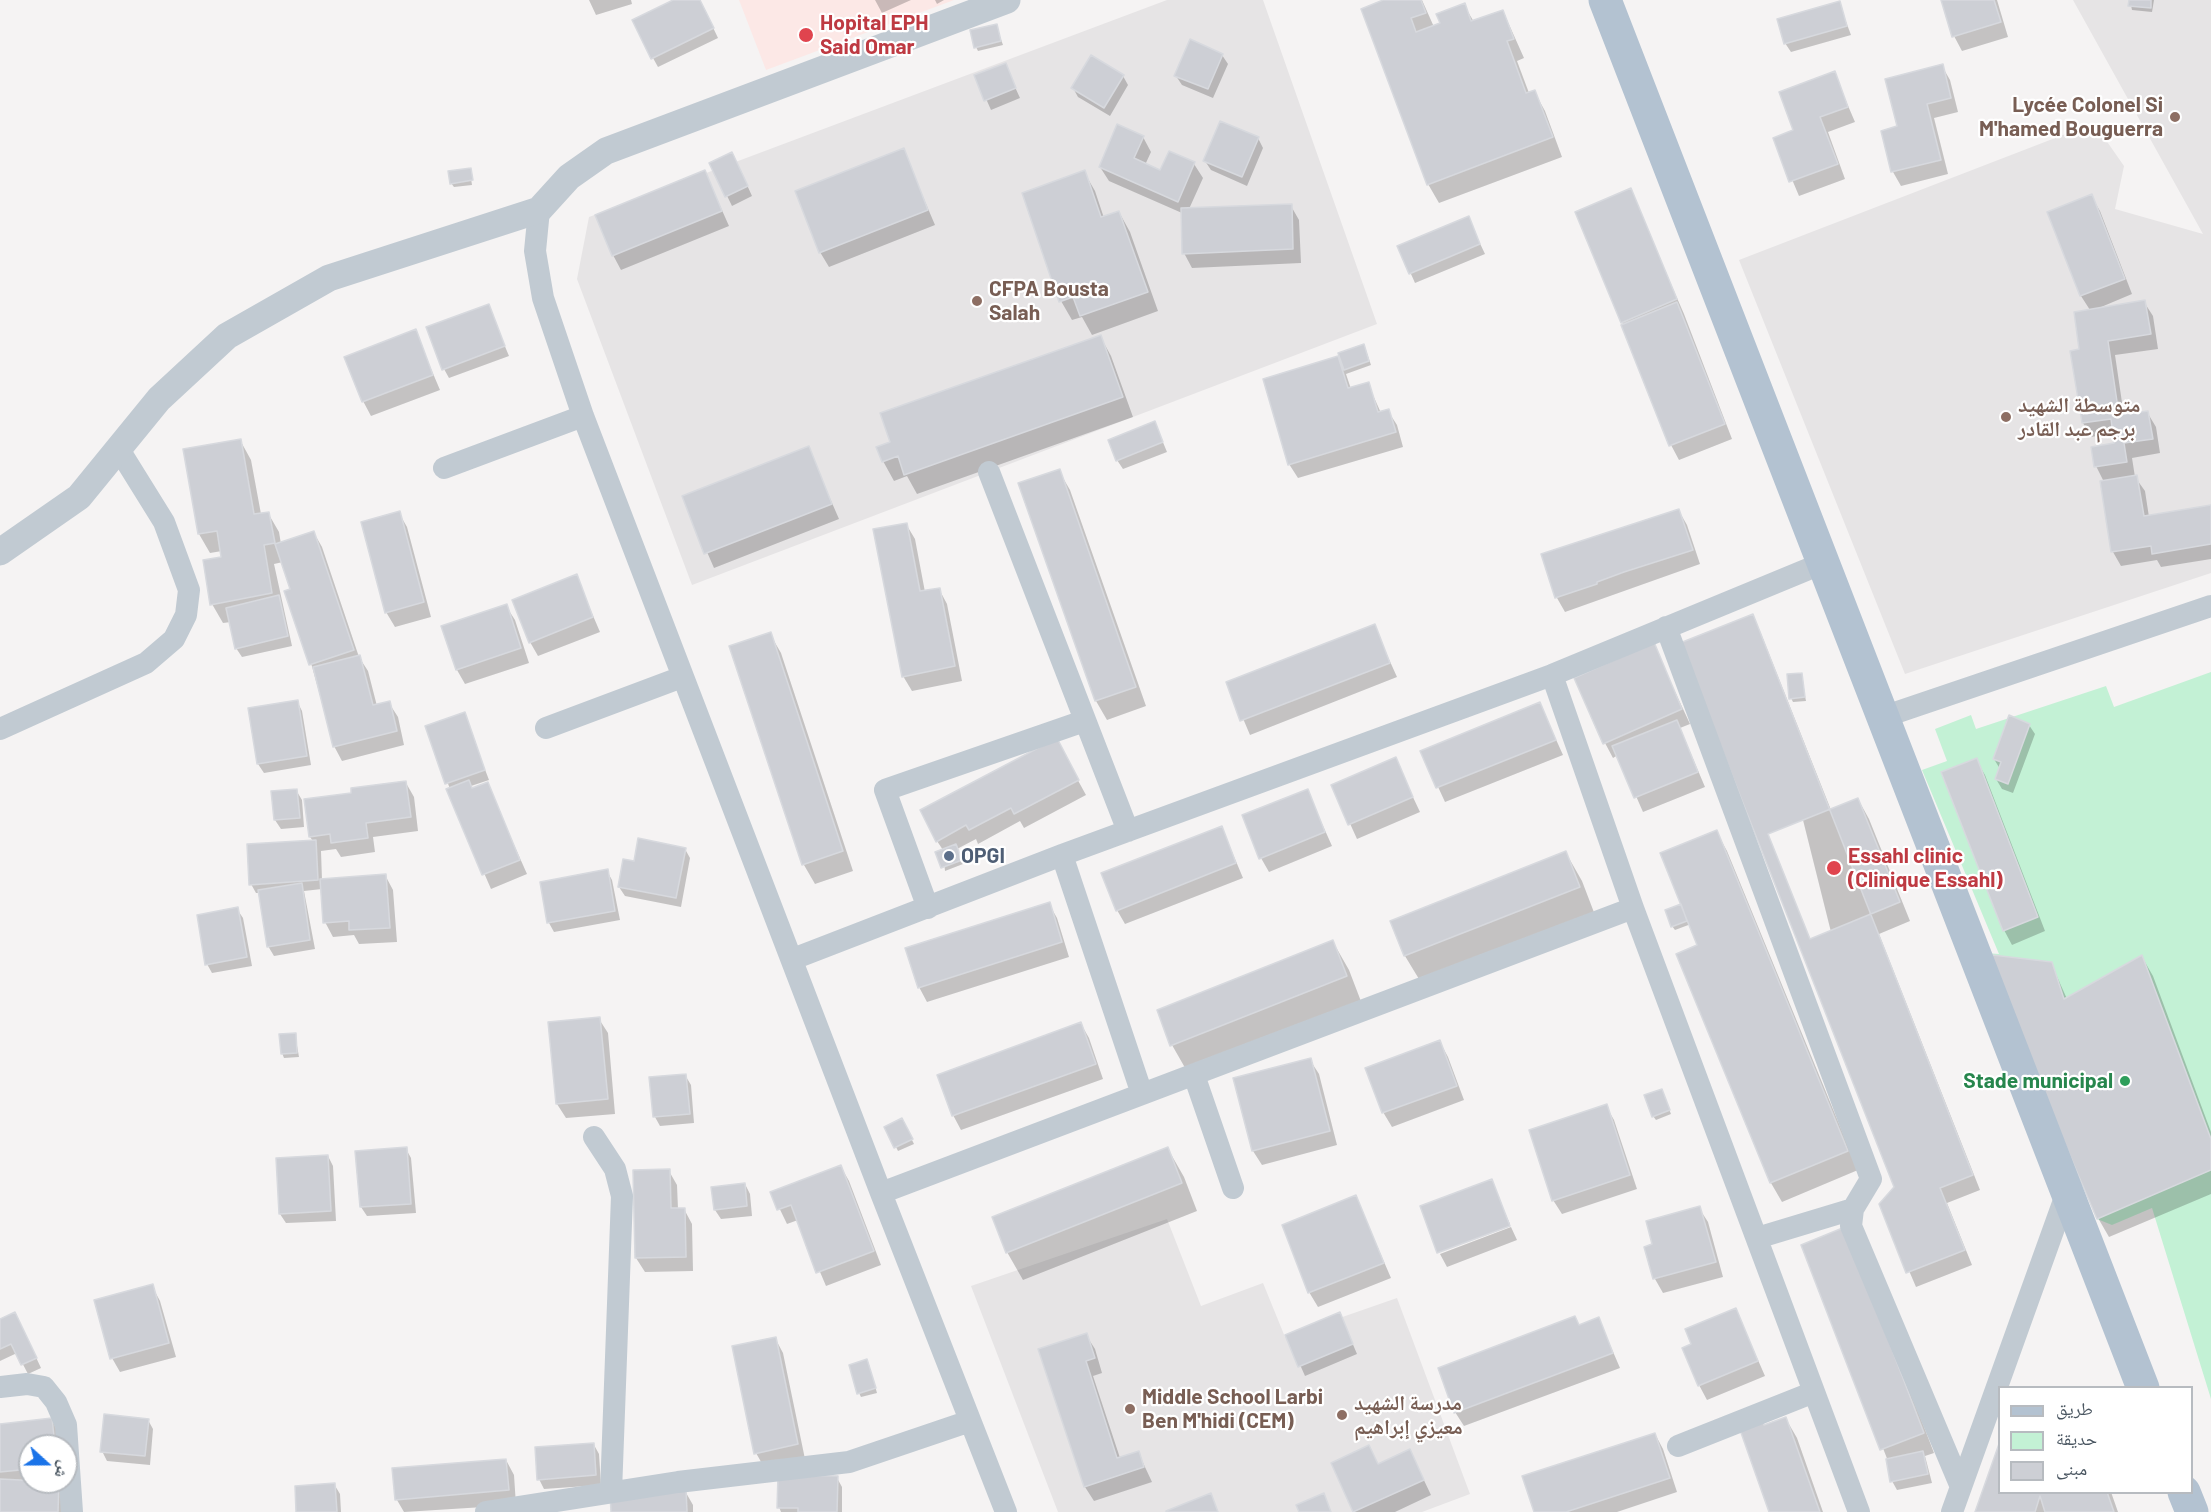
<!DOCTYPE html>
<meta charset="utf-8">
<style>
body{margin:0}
#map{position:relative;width:2211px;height:1512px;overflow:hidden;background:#f5f3f3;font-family:Barlow,"Noto Naskh Arabic",sans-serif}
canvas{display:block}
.legend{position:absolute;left:1998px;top:1386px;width:195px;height:108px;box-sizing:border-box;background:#fff;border:2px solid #b7bbc0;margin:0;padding:8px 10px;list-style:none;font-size:18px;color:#4a5661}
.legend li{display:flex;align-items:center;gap:12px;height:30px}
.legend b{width:30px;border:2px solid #b7bbc0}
.north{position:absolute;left:18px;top:1434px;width:60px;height:60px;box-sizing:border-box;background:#fff;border:2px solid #b7bbc0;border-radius:50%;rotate:111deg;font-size:16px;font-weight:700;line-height:24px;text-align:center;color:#4a5661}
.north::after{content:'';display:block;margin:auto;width:21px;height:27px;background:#1a73e8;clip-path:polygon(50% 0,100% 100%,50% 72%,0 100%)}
</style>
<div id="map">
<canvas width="2211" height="1512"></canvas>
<ul class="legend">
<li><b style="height:8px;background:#b3c2d1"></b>طريق</li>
<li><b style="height:16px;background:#c3f1d5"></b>حديقة</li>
<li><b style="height:16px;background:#cdcfd5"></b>مبنى</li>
</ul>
<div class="north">ش</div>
</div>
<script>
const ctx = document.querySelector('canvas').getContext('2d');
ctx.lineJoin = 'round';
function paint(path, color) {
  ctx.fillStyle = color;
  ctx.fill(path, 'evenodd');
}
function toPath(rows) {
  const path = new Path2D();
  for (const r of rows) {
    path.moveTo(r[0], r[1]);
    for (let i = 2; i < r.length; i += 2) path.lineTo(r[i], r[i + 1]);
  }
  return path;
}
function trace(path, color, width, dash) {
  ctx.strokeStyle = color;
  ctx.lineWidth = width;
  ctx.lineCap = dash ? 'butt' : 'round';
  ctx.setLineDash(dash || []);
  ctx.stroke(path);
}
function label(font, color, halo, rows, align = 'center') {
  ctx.font = font + ' Barlow,"Noto Naskh Arabic",sans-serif';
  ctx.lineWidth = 4.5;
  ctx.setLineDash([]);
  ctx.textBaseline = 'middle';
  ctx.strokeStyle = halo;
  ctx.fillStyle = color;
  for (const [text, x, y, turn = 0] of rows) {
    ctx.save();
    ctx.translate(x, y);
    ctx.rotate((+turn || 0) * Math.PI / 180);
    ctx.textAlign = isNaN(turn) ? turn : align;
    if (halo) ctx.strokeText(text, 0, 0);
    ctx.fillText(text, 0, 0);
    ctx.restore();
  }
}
paint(toPath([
 [1167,0,1263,0,1377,324,692,585,577,279,589,217],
 [2073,0,2211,0,2211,573,1905,674,1739,260,2094,123,2124,166,2115,209,2203,234],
 [1167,1219,1201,1306,1263,1283,1285,1337,1397,1298,1470,1494,1422,1512,1058,1512,971,1286]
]), '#e6e4e5');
paint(toPath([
 [739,0,954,0,766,70]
]), '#fce8e6');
paint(toPath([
 [2211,672,2211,1399,2152,1208,2112,1225,2097,1219,1985,953,1999,954,1922,770,1947,761,1935,729,1971,715,1976,729,2106,686,2114,707]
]), '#c3f1d5');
paint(toPath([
 [589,0,631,0,632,4,596,15],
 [676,0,700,0,718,38,658,67,653,58],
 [875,0,911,0,882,13],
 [935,0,944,0,937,4],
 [1387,0,1422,0,1434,27,1442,24,1464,5,1474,22,1503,11,1524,58,1517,61,1529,93,1534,91,1545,111,1562,157,1439,203,1428,184],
 [1943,0,1997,0,2008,37,1962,51,1954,36],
 [2130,0,2154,0,2152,12,2132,10],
 [1839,3,1851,35,1791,52,1785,43],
 [996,25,1003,45,978,51,976,47],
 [1222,55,1228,64,1213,98,1182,85,1176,76],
 [1005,65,1020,98,991,110,976,76],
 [1942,66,1950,80,1958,112,1934,118,1948,174,1901,186,1893,172,1883,132,1899,128],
 [1834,73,1855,122,1828,132,1845,179,1799,196,1775,139,1795,131],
 [1123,76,1128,85,1110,116,1078,97,1073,88],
 [1143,137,1151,152,1145,165,1161,172,1194,164,1203,178,1189,209,1291,206,1299,220,1301,263,1192,268,1184,253,1182,213,1109,181,1100,167],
 [1258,138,1263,148,1247,186,1211,170,1205,161],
 [903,150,935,225,829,267,820,252],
 [711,163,737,163,752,196,732,206],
 [470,172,472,185,454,187,451,183],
 [705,172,729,226,621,270,613,255],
 [1084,172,1095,191,1104,218,1119,212,1130,232,1158,311,1092,335,1082,317,1072,320,1061,301],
 [1630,190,1684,314,1732,439,1679,460,1671,445,1622,322],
 [2091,196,2100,211,2132,294,2094,310,2144,302,2153,316,2158,349,2115,355,2124,416,2147,412,2156,427,2160,453,2132,458,2135,477,2145,491,2149,517,2211,506,2211,559,2161,567,2157,560,2121,566,2113,552,2104,482,2096,466,2116,444,2114,433,2091,437,2083,423,2072,352,2081,351,2090,310,2081,296,2049,213],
 [1468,218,1485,254,1415,283,1399,247],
 [488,306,509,356,449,378,444,369],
 [415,331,440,390,371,416,363,401],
 [1100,336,1111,356,1133,417,917,494,907,476,894,481,883,461,892,443],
 [1366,350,1371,365,1346,374,1351,389,1368,384,1381,413,1388,411,1397,425,1403,447,1298,478,1289,464,1338,358,1343,368],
 [1155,423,1167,452,1123,469,1117,460],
 [240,440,251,460,261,514,268,513,279,532,281,544,314,533,322,547,359,657,368,671,377,706,389,703,398,717,404,745,342,761,334,746,283,562,274,564,292,646,242,657,236,648,231,622,223,623,212,604,223,558,222,551,210,553,199,534,184,451],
 [808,448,839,519,714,568,683,497],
 [1059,471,1070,490,1146,706,1107,720,1096,701],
 [1679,511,1687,525,1700,564,1565,612,1557,598,1543,555],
 [399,513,407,527,431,617,395,627,386,612],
 [906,524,915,539,925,592,939,589,947,604,962,681,912,691,903,676],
 [576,576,600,632,538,656,530,642],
 [506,606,515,620,529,663,465,684,457,670],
 [1752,616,1760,631,1831,810,1858,799,1869,819,1910,921,1879,934,1980,1190,1947,1203,1972,1265,1916,1287,1881,1205,1895,1188],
 [1374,626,1397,677,1250,735,1228,683],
 [770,634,781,653,853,871,815,884,804,865,731,647],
 [1653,644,1690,724,1680,728,1705,787,1643,812,1618,755,1613,758,1605,743],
 [1801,675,1806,701,1793,702,1791,698],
 [297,701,302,711,311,765,264,773,258,764],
 [1540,704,1563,755,1445,802,1422,752],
 [464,714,489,780,471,786,473,790,487,784,527,874,491,889,448,790,450,789,427,727],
 [2029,725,2035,734,2013,793,2002,789,1996,779,2000,769,1994,759],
 [1064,755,1086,795,1024,828,1020,821,978,844,976,839,957,849,963,864,945,871,943,850,937,841],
 [1395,759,1420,812,1357,839,1333,786],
 [1976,760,1985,775,2045,931,2012,945,2004,930],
 [406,783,414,797,418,831,373,837,375,852,341,857,336,849,321,851,322,880,385,875,393,890,397,942,359,944,354,935,333,937,325,922,322,889,304,891,315,949,274,956,268,946,260,893,256,893,251,884,313,841,310,837,353,794],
 [296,790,302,800,304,827,281,829,275,820,273,793],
 [1307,790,1332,846,1269,872,1261,858],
 [1222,828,1243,878,1125,924,1117,910],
 [1716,831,1727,851,1858,1170,1782,1202,1771,1183,1678,955,1699,946,1691,924,1675,930,1672,926],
 [685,849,690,858,681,907,625,896,619,887,635,863],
 [1566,853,1582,881,1595,915,1422,984,1405,956,1392,922],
 [607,871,612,880,620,920,554,932,549,923,542,883],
 [1049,904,1057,918,1069,957,927,1002,919,987],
 [237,909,243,918,252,966,212,973,207,964],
 [1333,942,1349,970,1362,1004,1188,1073,1172,1045],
 [2142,957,2153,976,2211,1132,2211,1194,2109,1237,2098,1218,2051,963,2067,999],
 [599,1019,608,1033,615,1114,566,1118,557,1104,550,1023],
 [1081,1024,1089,1038,1103,1079,961,1130,953,1115],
 [295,1034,299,1057,284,1058,282,1053],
 [1440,1042,1448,1057,1464,1100,1392,1127,1383,1112],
 [1310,1060,1319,1074,1337,1145,1262,1165,1253,1151],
 [685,1075,691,1085,694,1123,660,1126,655,1117,651,1078],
 [1663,1094,1671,1114,1656,1120,1653,1116],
 [1606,1106,1614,1120,1637,1189,1562,1214,1553,1200],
 [902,1120,914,1144,898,1151,886,1127],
 [406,1149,411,1158,416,1213,367,1216,361,1207],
 [1168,1149,1184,1177,1197,1211,1023,1280,1007,1252],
 [328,1156,333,1166,336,1221,286,1223,280,1214],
 [841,1167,849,1181,881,1265,826,1286,798,1220,787,1224,772,1193],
 [669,1171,677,1185,678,1209,684,1209,692,1224,693,1271,645,1272,636,1258],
 [1491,1181,1510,1224,1439,1252,1422,1207],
 [745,1184,750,1194,752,1216,721,1219,715,1210],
 [1356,1197,1391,1278,1318,1307,1309,1292],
 [1699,1208,1708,1222,1723,1277,1663,1293,1655,1279,1646,1248,1654,1245],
 [1511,1227,1517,1240,1447,1267,1440,1254],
 [1803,1245,1856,1248,1934,1453,1925,1456,1932,1483,1897,1490,1892,1481,1888,1461],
 [152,1286,160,1301,176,1357,120,1372,112,1358],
 [1736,1310,1765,1376,1707,1400,1699,1385,1693,1345],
 [1340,1314,1357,1354,1305,1376,1287,1335],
 [1599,1319,1620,1368,1464,1426,1455,1412,1579,1326],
 [0,1320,20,1323,41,1368,28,1374,17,1353,0,1361],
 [1086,1335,1095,1349,1102,1373,1093,1376,1120,1458,1138,1452,1152,1482,1094,1501,1085,1487,1040,1350],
 [775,1338,783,1353,805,1459,764,1467,756,1453],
 [869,1365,877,1393,861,1397,859,1393],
 [51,1419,60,1434,61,1446,30,1446,30,1482,58,1482,67,1498,66,1512,0,1512,0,1425],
 [1786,1419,1797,1438,1823,1512,1770,1512,1764,1426],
 [148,1420,153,1429,150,1465,107,1461,102,1451],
 [1655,1434,1663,1449,1677,1492,1617,1512,1535,1512],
 [594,1445,599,1454,601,1485,544,1489,539,1479],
 [1369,1447,1379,1465,1410,1451,1431,1495,1395,1512,1355,1512,1333,1464],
 [506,1460,514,1475,516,1505,404,1512,397,1500],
 [837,1478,842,1487,842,1512,781,1512,779,1507],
 [334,1484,340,1494,341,1512,298,1512],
 [685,1491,693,1505,693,1512,612,1512],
 [2000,1492,2111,1492,2118,1512,1977,1512]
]), '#0003');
const building = toPath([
 [673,0,700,0,714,28,651,59,632,20,673,0],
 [1383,0,1421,0,1426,13,1411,18,1416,32,1440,23,1436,14,1465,3,1471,21,1503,10,1514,39,1507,41,1526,93,1535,90,1553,137,1427,185,1361,9,1383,0],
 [1941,0,1994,0,2001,22,1952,37,1941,0],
 [2129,0,2151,0,2151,8,2128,6,2129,0],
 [1840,1,1847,26,1784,44,1777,19,1840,1],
 [997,24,1001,41,974,48,970,30,997,24],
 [1190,39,1223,54,1208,89,1174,76,1190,39],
 [1091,55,1124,75,1104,108,1071,88,1091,55],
 [1006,63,1016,88,984,101,974,75,1006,63],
 [1943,64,1951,98,1927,104,1941,160,1891,172,1881,131,1897,126,1885,79,1943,64],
 [1835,71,1848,107,1820,117,1838,164,1789,182,1773,138,1793,130,1779,92,1835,71],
 [1220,121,1259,137,1242,177,1203,161,1220,121],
 [1117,124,1144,136,1134,158,1160,170,1169,151,1195,162,1178,202,1099,167,1117,124],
 [904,148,928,210,819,253,795,191,904,148],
 [732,152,748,186,725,197,709,163,732,152],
 [471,168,473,180,450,184,448,171,471,168],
 [705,170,722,211,612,256,595,215,705,170],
 [1085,170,1101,217,1119,211,1148,292,1080,316,1073,297,1059,302,1022,193,1085,170],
 [1631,188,1677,299,1621,323,1575,212,1631,188],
 [2092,194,2125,279,2080,296,2047,212,2092,194],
 [1292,204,1293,249,1182,254,1181,208,1292,204],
 [1469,216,1480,244,1409,274,1397,246,1469,216],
 [2145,300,2151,334,2108,341,2119,415,2148,411,2153,439,2124,443,2127,462,2094,467,2091,447,2114,443,2111,419,2082,423,2070,351,2079,349,2074,312,2145,300],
 [1677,302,1725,424,1669,446,1621,325,1677,302],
 [489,304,505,346,442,370,426,327,489,304],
 [416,329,433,375,362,402,344,357,416,329],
 [1101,335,1123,397,904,475,898,456,882,462,876,447,890,442,880,413,1101,335],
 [1364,344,1369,361,1344,370,1338,353,1364,344],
 [1338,356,1348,388,1369,382,1378,412,1389,409,1396,432,1288,465,1263,379,1338,356],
 [1155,421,1163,442,1116,461,1108,440,1155,421],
 [241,439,254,514,269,512,275,543,264,545,272,593,210,605,203,560,221,557,217,531,198,534,183,449,241,439],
 [809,446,832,504,704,554,682,496,809,446],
 [1060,469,1136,687,1095,701,1018,483,1060,469],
 [2137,475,2144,516,2211,505,2211,544,2152,554,2151,546,2111,552,2100,481,2137,475],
 [1679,509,1693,550,1624,572,1597,582,1597,584,1555,598,1541,554,1679,509],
 [400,511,424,602,385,613,361,522,400,511],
 [907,523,920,591,940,588,955,666,902,677,873,529,907,523],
 [314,531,354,650,309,665,284,591,290,589,275,544,314,531],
 [577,574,593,617,529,643,512,600,577,574],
 [279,595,288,636,235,649,226,608,279,595],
 [507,604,521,648,456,670,441,626,507,604],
 [1753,614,1973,1175,1940,1188,1965,1250,1906,1273,1879,1204,1894,1187,1680,643,1753,614],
 [1375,624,1390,663,1240,721,1226,682,1375,624],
 [771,632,843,851,802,865,729,646,771,632],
 [1654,642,1682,709,1603,744,1574,678,1654,642],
 [360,655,373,705,390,701,397,731,333,747,313,667,360,655],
 [1802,673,1805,697,1789,699,1787,674,1802,673],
 [298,700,307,756,257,764,248,708,298,700],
 [1540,702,1556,740,1436,788,1420,751,1540,702],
 [465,712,485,770,445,784,425,726,465,712],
 [2009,715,2030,724,2008,784,1995,779,2001,762,1993,759,2009,715],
 [1677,720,1698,772,1634,798,1612,746,1677,720],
 [1057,738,1079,780,1014,814,1011,808,969,830,966,825,936,842,920,810,1057,738],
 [1396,757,1413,797,1348,825,1331,785,1396,757],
 [1977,758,2038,917,2003,931,1941,772,1977,758],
 [469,780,472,788,488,782,520,860,482,875,446,789,469,780],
 [406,781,411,817,366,823,368,838,331,843,330,834,309,837,304,799,351,793,351,788,406,781],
 [297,789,300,818,274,820,271,791,297,789],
 [1308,789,1325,832,1259,859,1242,815,1308,789],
 [1858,798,1900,902,1810,939,1768,834,1858,798],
 [1222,826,1236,863,1116,911,1101,873,1222,826],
 [1717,830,1848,1151,1770,1183,1676,954,1697,945,1660,853,1717,830],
 [638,838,686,848,676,898,618,887,623,859,634,861,638,838],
 [316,840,318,880,249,885,247,844,316,840],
 [956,844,962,860,941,868,935,852,956,844],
 [1566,851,1580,887,1404,956,1390,921,1566,851],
 [608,869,615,911,547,923,540,882,608,869],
 [386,874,390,928,349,930,349,921,323,923,320,879,386,874],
 [302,883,310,940,267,947,258,890,302,883],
 [1050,902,1062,942,918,988,905,948,1050,902],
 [1681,904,1687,921,1671,927,1665,910,1681,904],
 [238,907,247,957,205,965,197,915,238,907],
 [1333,940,1347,976,1170,1046,1157,1010,1333,940],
 [1984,954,2052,962,2064,999,2142,955,2211,1139,2211,1170,2097,1219,1984,954],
 [600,1017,608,1099,556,1104,548,1022,600,1017],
 [1081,1022,1096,1064,952,1116,937,1075,1081,1022],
 [296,1033,297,1053,281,1054,279,1034,296,1033],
 [1440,1040,1457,1086,1382,1113,1365,1068,1440,1040],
 [1311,1058,1330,1131,1252,1151,1233,1078,1311,1058],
 [686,1074,690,1114,653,1117,649,1077,686,1074],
 [1662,1089,1670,1110,1652,1117,1644,1095,1662,1089],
 [1607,1104,1630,1175,1552,1201,1529,1130,1607,1104],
 [902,1118,913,1139,894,1148,884,1127,902,1118],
 [407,1147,411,1204,360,1207,355,1151,407,1147],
 [1168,1147,1182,1183,1006,1253,992,1217,1168,1147],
 [328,1155,331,1211,279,1214,276,1158,328,1155],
 [841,1165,874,1251,816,1273,791,1205,777,1210,770,1192,841,1165],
 [670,1169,671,1208,685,1208,686,1257,635,1258,633,1170,670,1169],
 [1492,1179,1510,1226,1437,1253,1420,1206,1492,1179],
 [745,1183,747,1206,714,1210,711,1187,745,1183],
 [1356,1195,1384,1263,1308,1293,1282,1225,1356,1195],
 [1700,1206,1716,1262,1653,1279,1644,1247,1652,1244,1646,1221,1700,1206],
 [1845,1227,1924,1433,1880,1450,1801,1245,1845,1227],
 [153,1284,169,1343,110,1359,94,1300,153,1284],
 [1736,1308,1758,1361,1698,1386,1682,1348,1691,1344,1685,1329,1736,1308],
 [15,1312,37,1358,21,1365,11,1344,0,1349,0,1319,15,1312],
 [1340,1312,1353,1344,1298,1367,1285,1335,1340,1312],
 [1575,1316,1579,1325,1599,1317,1613,1353,1454,1413,1438,1368,1575,1316],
 [1087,1333,1095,1358,1086,1361,1117,1458,1139,1451,1144,1467,1084,1487,1038,1349,1087,1333],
 [776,1337,798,1444,754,1454,732,1346,776,1337],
 [867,1359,876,1388,857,1394,849,1365,867,1359],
 [104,1414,149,1419,145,1456,100,1452,104,1414],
 [1786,1417,1820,1512,1769,1512,1739,1427,1762,1419,1764,1425,1786,1417],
 [52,1418,55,1446,30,1446,30,1469,0,1472,0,1424,52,1418],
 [1655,1433,1670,1478,1566,1512,1534,1512,1522,1476,1655,1433],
 [2000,1441,2000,1492,2107,1492,2114,1512,2045,1512,2040,1496,2035,1512,1975,1512,2000,1441],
 [594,1443,596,1475,537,1480,535,1447,594,1443],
 [1369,1445,1378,1464,1410,1449,1424,1480,1353,1512,1331,1463,1369,1445],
 [1923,1451,1928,1474,1890,1482,1886,1459,1923,1451],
 [506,1459,509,1490,395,1500,392,1468,506,1459],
 [778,1475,838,1476,837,1512,798,1512,798,1508,777,1508,778,1475],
 [0,1479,59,1482,58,1512,0,1512,0,1479],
 [335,1483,337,1512,296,1512,295,1486,335,1483],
 [686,1489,687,1512,611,1512,610,1493,686,1489],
 [1211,1493,1218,1512,1166,1512,1166,1511,1211,1493],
 [1324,1493,1331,1512,1299,1512,1296,1505,1324,1493]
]);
paint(building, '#cdcfd5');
trace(building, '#d7d9de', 1.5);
trace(toPath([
 [539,210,535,251,543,298,583,416,881,1193,1006,1512],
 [444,468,583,416],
 [989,472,1128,831],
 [1666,627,1871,1179,1853,1209,1851,1226,1961,1487],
 [1552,675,1633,908,1859,1512],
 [1883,717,2211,606],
 [546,728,682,677],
 [0,729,146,663,174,639,186,615,189,590,164,522,118,448],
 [1062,855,1142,1094],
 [928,908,885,790,1084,721],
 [793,959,1062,855,1552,675,1823,563],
 [1194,1075,1233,1188],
 [594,1137,615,1169,622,1196,611,1492],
 [881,1193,1633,908],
 [1757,1238,1853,1209],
 [0,1387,27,1384,44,1387,56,1402,66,1425,72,1512],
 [1678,1446,1814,1392],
 [486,1512,678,1482,849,1462,970,1421],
 [1952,1512,2067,1192]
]), '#c1cad2', 22);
trace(toPath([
 [0,552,79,497,159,399,227,336,329,278,539,210,569,177,606,151,1007,0]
]), '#c1cad2', 27);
trace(toPath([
 [1605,0,2143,1388],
 [2184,1492,2192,1512]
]), '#b3c2d1', 33);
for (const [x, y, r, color] of [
 [806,35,8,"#e0444e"],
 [2175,117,6,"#8d6e63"],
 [977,301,6,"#8d6e63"],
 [2006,417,6,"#8d6e63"],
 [949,856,6,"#5c6f8a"],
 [1834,868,8,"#e0444e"],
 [2125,1081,6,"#2e9e5b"],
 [1130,1409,6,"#8d6e63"],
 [1342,1415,6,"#8d6e63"]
]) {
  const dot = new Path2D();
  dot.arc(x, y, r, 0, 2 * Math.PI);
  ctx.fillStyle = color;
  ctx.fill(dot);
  trace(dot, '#fff', 2);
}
label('bold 21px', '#be3a42', '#fff', [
 ["Hopital EPH",820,23],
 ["Said Omar",820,47],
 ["Essahl clinic",1848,856],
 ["(Clinique Essahl)",1848,880]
], 'left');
label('bold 21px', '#785e54', '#fff', [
 ["Lycée Colonel Si",2163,105,"right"],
 ["M'hamed Bouguerra",2163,129,"right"],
 ["CFPA Bousta",989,289],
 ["Salah",989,313],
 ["متوسطة الشهيد",2018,405],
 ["برجم عبد القادر",2018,429],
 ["Middle School Larbi",1142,1397],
 ["Ben M'hidi (CEM)",1142,1421],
 ["مدرسة الشهيد",1354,1403],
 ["معيزي إبراهيم",1354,1427]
], 'left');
label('bold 21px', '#4e5e75', '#fff', [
 ["OPGI",961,856]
], 'left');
label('bold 21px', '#27864d', '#fff', [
 ["Stade municipal",2113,1081]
], 'right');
</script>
